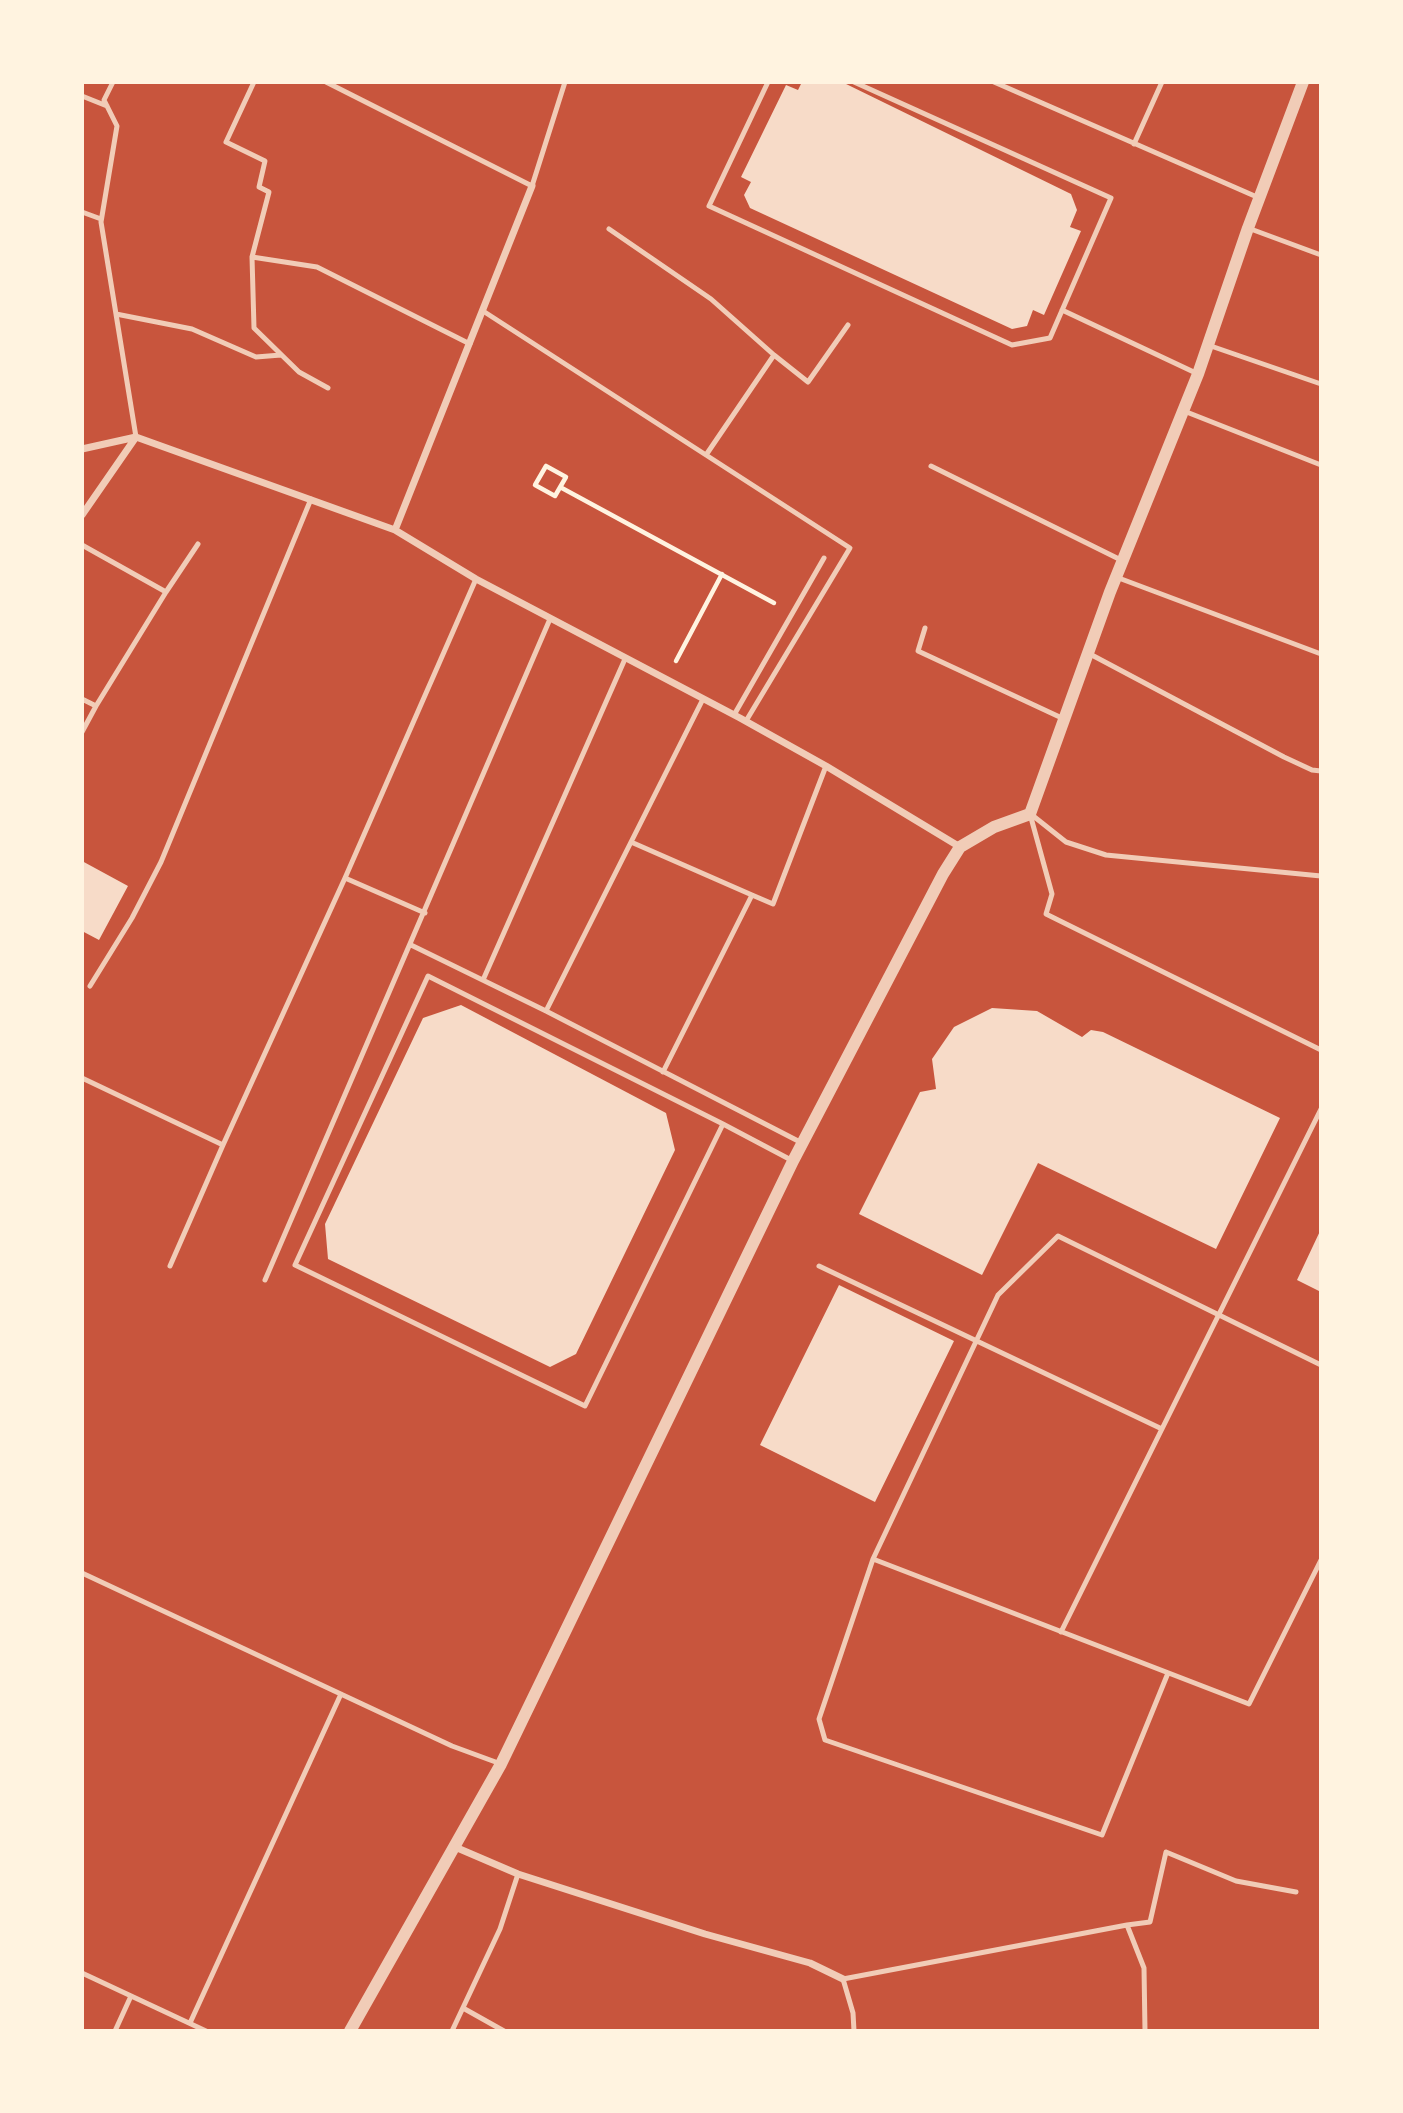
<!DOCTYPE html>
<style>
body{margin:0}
#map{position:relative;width:1403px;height:2113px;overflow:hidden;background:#c8553d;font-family:Barlow,sans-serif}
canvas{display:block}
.frame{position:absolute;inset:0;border:84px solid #fff3e0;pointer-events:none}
</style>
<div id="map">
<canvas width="1403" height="2113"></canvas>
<div class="frame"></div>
</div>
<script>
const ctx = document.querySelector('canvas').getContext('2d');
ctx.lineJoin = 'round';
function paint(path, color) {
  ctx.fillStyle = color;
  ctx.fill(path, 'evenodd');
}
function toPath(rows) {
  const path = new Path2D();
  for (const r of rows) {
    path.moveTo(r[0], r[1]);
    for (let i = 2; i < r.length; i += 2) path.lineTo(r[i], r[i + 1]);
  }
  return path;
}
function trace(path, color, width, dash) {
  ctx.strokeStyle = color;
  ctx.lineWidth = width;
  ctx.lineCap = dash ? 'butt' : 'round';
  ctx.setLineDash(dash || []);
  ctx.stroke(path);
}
paint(toPath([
 [802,82,842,82,1071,194,1077,210,1070,227,1081,231,1044,315,1033,310,1027,326,1012,329,750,208,744,195,751,182,741,177,786,85,798,90],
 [82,861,128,886,99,940,82,931],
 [461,1005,666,1113,675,1150,576,1354,550,1367,328,1259,325,1224,423,1018],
 [992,1008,1037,1011,1082,1037,1091,1030,1103,1032,1280,1118,1216,1249,1038,1163,982,1275,859,1214,920,1092,936,1089,932,1059,954,1027],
 [1321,1229,1321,1292,1297,1280],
 [839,1285,954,1341,875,1502,760,1445]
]), '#f7dbc8');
trace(toPath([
 [546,466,566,477,555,496,535,485,546,466],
 [560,487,774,603],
 [676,661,722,574]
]), '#fff3e0', 4.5);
trace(toPath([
 [113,82,104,100,117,126,101,222,136,437],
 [254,82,226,142,265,161,259,187,269,192,252,257,254,328,299,372,328,388],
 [326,82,532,186,565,82],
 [768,82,709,206,1012,345,1050,338,1111,198,854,82],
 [994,82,1257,197],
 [82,96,107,106],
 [1134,144,1162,82],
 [82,212,101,219],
 [1248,228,1321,255],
 [609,229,711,299,774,355,808,382,848,325],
 [252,257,317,267,470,344],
 [1062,310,1198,374],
 [483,311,850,548,746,721],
 [116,314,192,329,256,357,281,355],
 [1208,345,1321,384],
 [1184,411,1321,465],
 [706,455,774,355],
 [931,466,1123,561],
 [82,545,166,592],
 [1116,577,1321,654],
 [925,628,918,651,1064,719],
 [1088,653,1284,757,1312,770,1321,771],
 [82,699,96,706,82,732],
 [96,706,166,592,198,544],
 [734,715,824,558],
 [1030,814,1052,894,1046,914,1321,1050],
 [1032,815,1066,842,1106,855,1321,876],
 [631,842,752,895],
 [345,878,425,913],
 [411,945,546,1011,802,1143],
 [483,980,625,659],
 [90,986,132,918,161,862,311,499],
 [546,1011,703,699],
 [663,1072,752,895,773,904,826,766],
 [82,1078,223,1145],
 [723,1124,585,1406,295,1265,428,976,723,1124,793,1161],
 [170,1266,223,1145,345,878,476,579],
 [819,1266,1162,1429],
 [265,1280,550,619],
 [873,1559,1249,1704,1321,1560],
 [82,1573,452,1746,501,1764],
 [1061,1632,1321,1109],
 [1168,1673,1102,1835,825,1740,819,1719,873,1559,998,1295,1058,1236,1321,1365],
 [1127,1925,1150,1922,1166,1852,1236,1881,1296,1892],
 [82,1973,206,2031],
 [463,2008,504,2031],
 [190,2023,341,1694],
 [115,2031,131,1996],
 [452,2031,500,1929,518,1874],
 [854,2031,853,2013,843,1979,1127,1925,1144,1968,1145,2031]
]), '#f1ccb7', 5);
trace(toPath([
 [82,449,136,437,395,530,476,579,740,718,826,766,960,847],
 [82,515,136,437],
 [395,530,532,186],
 [455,1847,518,1874,705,1934,810,1963,843,1979]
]), '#f1ccb7', 7);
trace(toPath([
 [350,2031,501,1764,793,1161,943,874,960,847,994,827,1030,814,1110,592,1198,374,1248,228,1303,82]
]), '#f1ccb7', 12);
</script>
